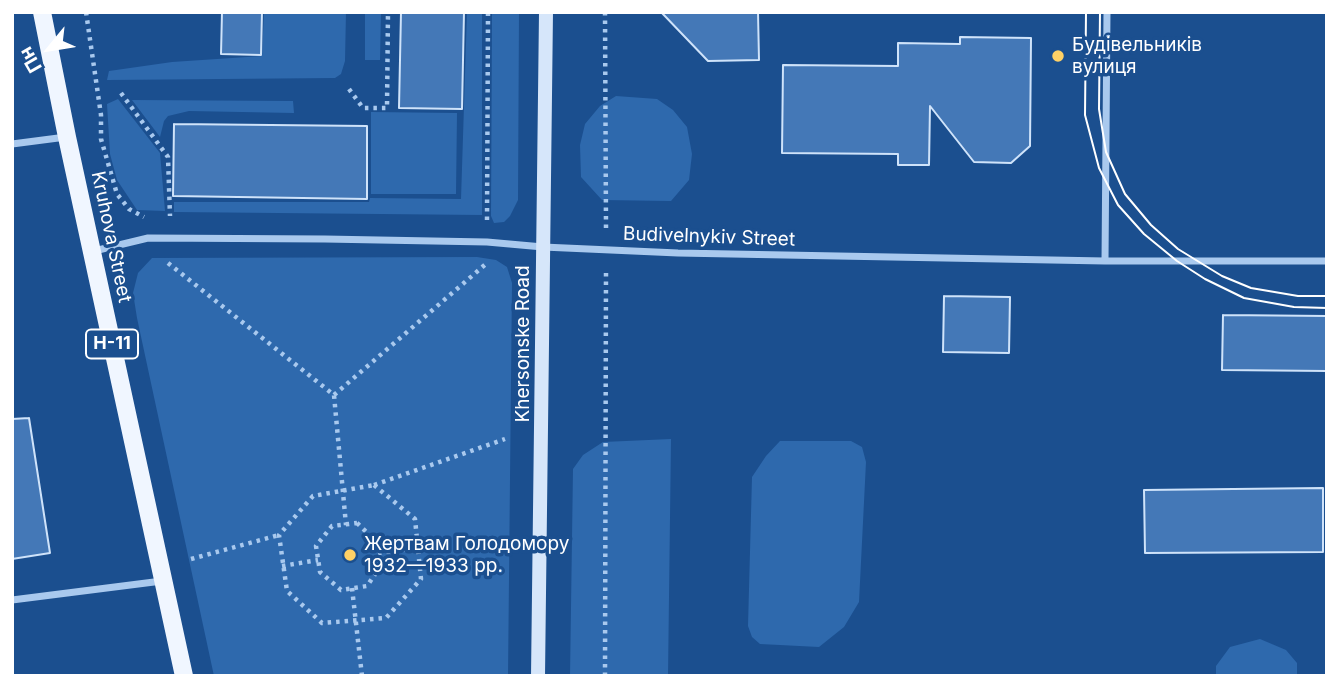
<!DOCTYPE html>
<meta charset="utf-8">
<style>
body{margin:0}
#map{position:relative;width:1339px;height:688px;overflow:hidden;background:#1b4f8f;font-family:Inter,sans-serif}
canvas{display:block}
.frame{position:absolute;inset:0;border:14px solid #fff;pointer-events:none}
.north{position:absolute;left:14px;top:14px;width:70px;height:70px;-webkit-text-stroke:5px #1b4f8f;paint-order:stroke;rotate:240deg;font-size:19px;font-weight:700;line-height:28px;text-align:center;color:#fff}
.north::after{content:'';display:block;margin:auto;width:24px;height:32px;background:#fff;clip-path:polygon(50% 0,100% 100%,50% 72%,0 100%)}
</style>
<div id="map">
<canvas width="1339" height="688"></canvas>
<div class="frame"></div>
<div class="north">Пн</div>
</div>
<script>
const ctx = document.querySelector('canvas').getContext('2d');
ctx.lineJoin = 'round';
function paint(path, color) {
  ctx.fillStyle = color;
  ctx.fill(path, 'evenodd');
}
function toPath(rows) {
  const path = new Path2D();
  for (const r of rows) {
    path.moveTo(r[0], r[1]);
    for (let i = 2; i < r.length; i += 2) path.lineTo(r[i], r[i + 1]);
  }
  return path;
}
function trace(path, color, width, dash) {
  ctx.strokeStyle = color;
  ctx.lineWidth = width;
  ctx.lineCap = dash ? 'butt' : 'round';
  ctx.setLineDash(dash || []);
  ctx.stroke(path);
}
function label(font, color, halo, rows, align = 'center') {
  ctx.font = font + ' Inter,sans-serif';
  ctx.lineWidth = 7;
  ctx.setLineDash([]);
  ctx.textBaseline = 'middle';
  ctx.strokeStyle = halo;
  ctx.fillStyle = color;
  for (const [text, x, y, turn = 0] of rows) {
    ctx.save();
    ctx.translate(x, y);
    ctx.rotate((+turn || 0) * Math.PI / 180);
    ctx.textAlign = isNaN(turn) ? turn : align;
    if (halo) ctx.strokeText(text, 0, 0);
    ctx.fillText(text, 0, 0);
    ctx.restore();
  }
}
paint(toPath([
 [264,12,346,12,345,61,341,74,335,78,107,80,109,71,172,62,262,56],
 [365,12,381,12,380,60,365,60],
 [467,12,482,12,482,215,174,212,174,202,369,202,370,198,461,199],
 [492,12,519,12,518,200,510,216,504,222,494,223,491,216],
 [616,96,657,99,673,110,687,127,692,154,689,180,671,201,602,200,581,177,580,145,585,124,600,106],
 [118,99,160,153,165,211,137,210,117,180,110,154,107,104],
 [132,100,293,101,294,113,189,111,168,116,164,121,160,137],
 [371,112,457,113,456,194,371,194],
 [477,257,496,260,507,267,512,283,508,676,214,676,137,318,133,293,138,273,152,258],
 [671,439,668,676,570,676,573,469,583,455,603,442],
 [780,441,851,441,862,447,866,462,859,602,844,627,819,647,760,644,752,637,748,626,752,477,766,456],
 [1260,639,1286,650,1297,663,1297,676,1216,676,1216,666,1230,647]
]), '#2e69ad');
const building = toPath([
 [222,12,262,12,261,55,221,54,222,12],
 [401,12,464,12,462,109,399,108,401,12],
 [661,12,758,12,759,60,708,61,661,12],
 [960,37,1031,38,1030,146,1011,163,974,162,930,106,929,165,898,165,898,154,782,153,783,65,898,66,898,43,960,44,960,37],
 [174,124,367,126,367,199,173,196,174,124],
 [944,296,1010,297,1009,353,943,352,944,296],
 [1223,315,1327,316,1327,371,1222,370,1223,315],
 [29,418,50,553,12,559,12,419,29,418],
 [1323,488,1323,552,1145,553,1144,490,1323,488]
]);
paint(building, '#4478b7');
trace(building, '#cfe3fa', 2);
trace(toPath([
 [86,12,101,115,101,139,117,194,129,209,144,217],
 [605,12,606,228],
 [349,89,363,108,387,108,388,12],
 [121,93,168,157,170,216],
 [487,220,488,12],
 [168,263,334,395,346,525],
 [334,395,487,263],
 [374,485,415,519,421,579,386,618,322,623,287,591,279,535,313,496,374,485],
 [374,485,505,439],
 [357,523,377,542,380,567,367,586,341,590,320,572,316,546,332,526,357,523],
 [378,553,419,547],
 [191,559,279,535],
 [282,566,318,560],
 [352,588,362,676],
 [605,676,606,272]
]), '#a9c9ee', 4.5, [3.5, 5]);
trace(toPath([
 [12,144,66,137],
 [94,251,148,238,325,239,487,242,543,247,678,253,1105,261,1327,261],
 [1105,261,1107,12],
 [12,600,162,581]
]), '#a9c9ee', 7);
trace(toPath([
 [538,676,546,12]
]), '#d6e6fa', 14);
trace(toPath([
 [42,12,67,137,184,676]
]), '#f0f6ff', 18);
trace(toPath([
 [1086,12,1085,115,1099,168,1118,205,1144,234,1177,261,1205,279,1244,298,1294,307,1327,308],
 [1100,12,1099,109,1106,152,1125,194,1151,225,1178,249,1222,276,1251,288,1298,296,1327,296]
]), '#fff', 2);
for (const [x, y, r, color] of [
 [1058,56,7,"#ffd166"],
 [350,555,7,"#ffd166"]
]) {
  const dot = new Path2D();
  dot.arc(x, y, r, 0, 2 * Math.PI);
  ctx.fillStyle = color;
  ctx.fill(dot);
  trace(dot, '#1b4f8f', 2.5);
}
for (const [x, y, w] of [
 [112,344,52]
]) {
  const box = new Path2D();
  box.roundRect(x - w / 2, y - 14.5, w, 29, 5);
  ctx.fillStyle = '#1b4f8f';
  ctx.fill(box);
  trace(box, '#fff', 2);
}
label('bold 18px', '#fff', null, [
 ["Н-11",112,344]
]);
label('19px', '#fff', '#1b4f8f', [
 ["Будівельників",1072,45],
 ["вулиця",1072,67],
 ["Жертвам Голодомору",364,544],
 ["1932—1933 рр.",364,566]
], 'left');
label('19px', '#fff', '#1b4f8f', [
 ["Kruhova Street",111,237,78],
 ["Budivelnykiv Street",709,237,2],
 ["Khersonske Road",523,344,-90]
]);
</script>
